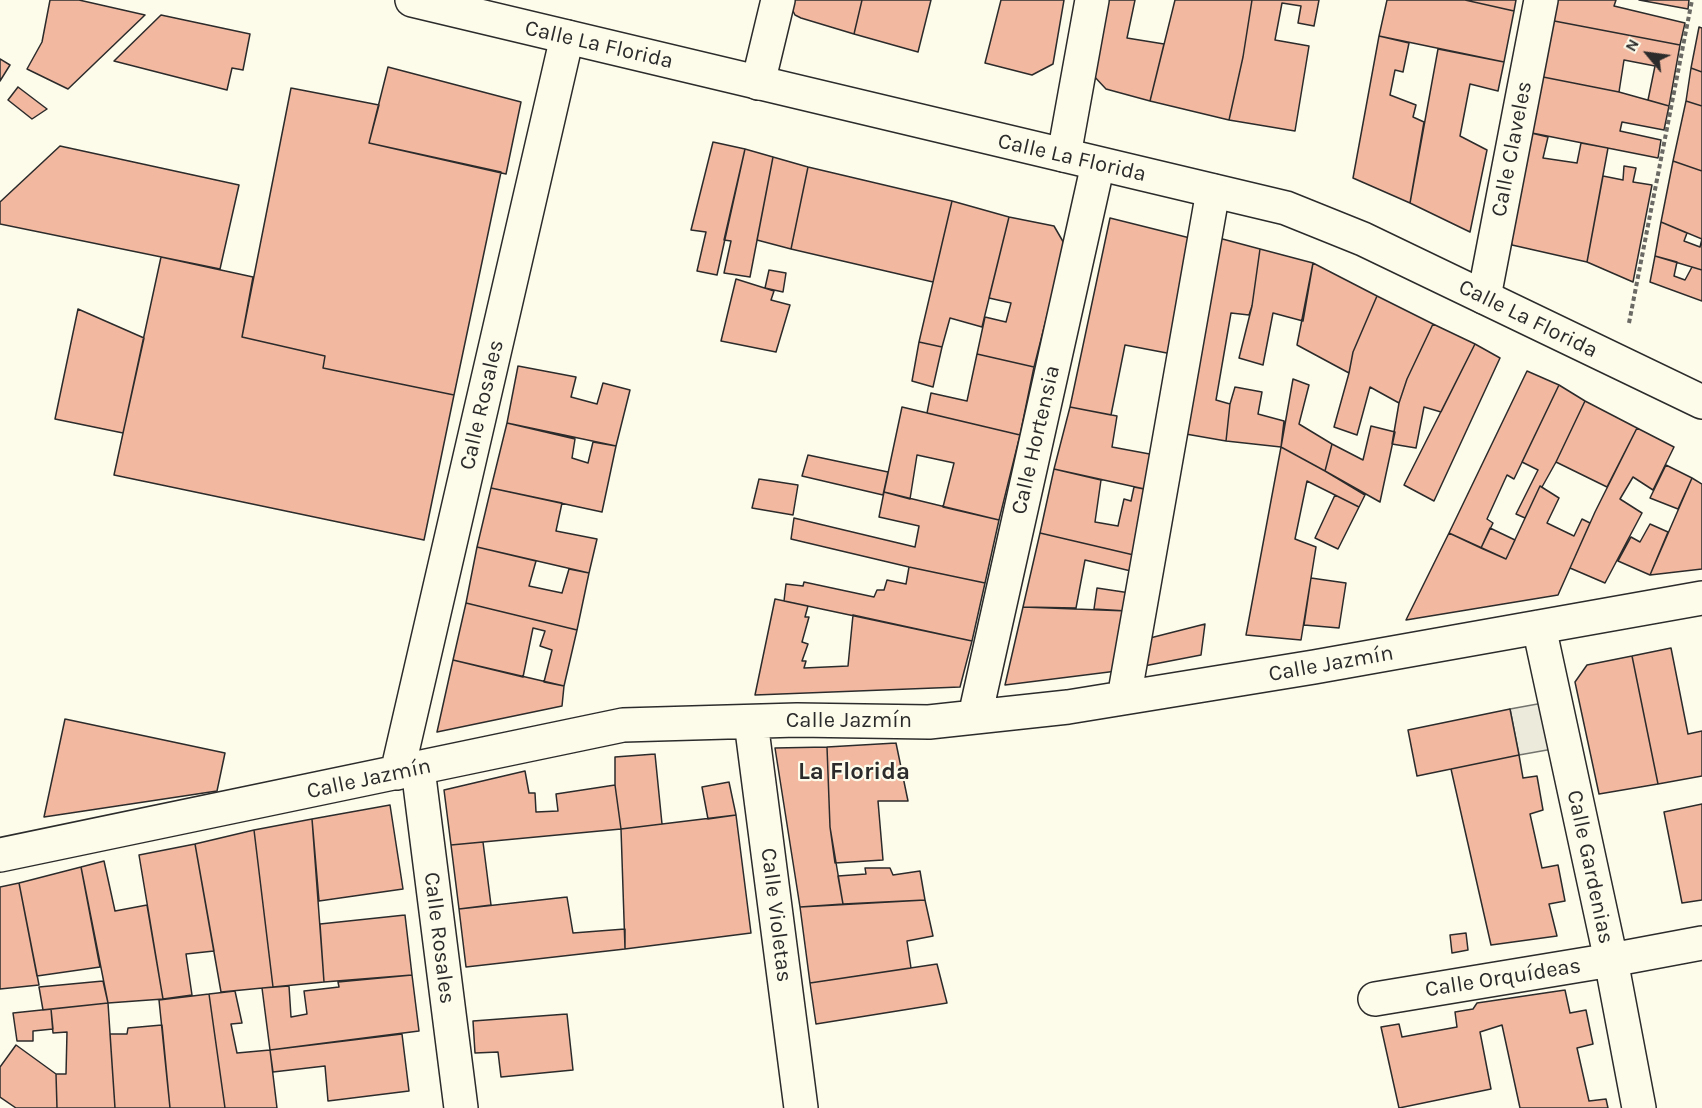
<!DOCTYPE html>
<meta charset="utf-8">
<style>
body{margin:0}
#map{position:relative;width:1702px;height:1108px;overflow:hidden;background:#fdfbea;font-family:Karla,sans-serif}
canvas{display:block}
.north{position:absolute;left:1618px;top:24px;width:60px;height:60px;-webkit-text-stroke:4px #fdfbea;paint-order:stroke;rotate:299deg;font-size:16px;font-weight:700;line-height:24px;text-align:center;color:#2b2b2b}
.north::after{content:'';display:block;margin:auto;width:21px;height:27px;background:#2b2b2b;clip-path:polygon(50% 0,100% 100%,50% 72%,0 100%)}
</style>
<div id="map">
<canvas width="1702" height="1108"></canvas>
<div class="north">N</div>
</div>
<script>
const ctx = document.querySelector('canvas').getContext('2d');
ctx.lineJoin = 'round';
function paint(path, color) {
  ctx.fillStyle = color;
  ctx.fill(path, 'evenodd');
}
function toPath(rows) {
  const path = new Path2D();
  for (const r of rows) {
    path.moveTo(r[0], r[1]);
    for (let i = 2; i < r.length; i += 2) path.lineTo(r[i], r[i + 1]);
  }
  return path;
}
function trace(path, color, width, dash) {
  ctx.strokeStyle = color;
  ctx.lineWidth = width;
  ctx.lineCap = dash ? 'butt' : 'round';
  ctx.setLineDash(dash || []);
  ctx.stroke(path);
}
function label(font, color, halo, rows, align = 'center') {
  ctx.font = font + ' Karla,sans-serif';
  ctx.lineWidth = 4.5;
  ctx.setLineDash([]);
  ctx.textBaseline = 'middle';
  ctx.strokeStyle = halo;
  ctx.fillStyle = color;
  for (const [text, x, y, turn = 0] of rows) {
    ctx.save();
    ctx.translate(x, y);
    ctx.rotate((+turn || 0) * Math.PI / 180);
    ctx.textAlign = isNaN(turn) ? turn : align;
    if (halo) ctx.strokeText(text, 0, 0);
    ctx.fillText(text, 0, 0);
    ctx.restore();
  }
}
const parking = toPath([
 [1554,701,1564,747,1519,755,1510,709,1554,701]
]);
paint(parking, '#eceadb');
trace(parking, '#74746e', 1.5);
const building = toPath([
 [50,0,79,0,145,15,68,89,27,69,42,42,50,0],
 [792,0,862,0,854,34,801,18,795,15,792,9,792,0],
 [862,0,931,0,918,52,854,34,862,0],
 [1001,0,1064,0,1053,64,1032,75,985,63,1001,0],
 [1106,0,1135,0,1127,38,1164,44,1150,101,1106,89,1092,74,1106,0],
 [1175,0,1252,0,1243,57,1229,120,1150,101,1175,0],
 [1252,0,1319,0,1314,26,1298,23,1301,6,1282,3,1275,40,1309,46,1295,131,1229,120,1243,57,1252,0],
 [1387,0,1465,0,1514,11,1504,62,1379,36,1387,0],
 [1465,0,1516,0,1514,11,1465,0],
 [1553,0,1616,0,1614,6,1685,23,1680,45,1549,20,1553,0],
 [1639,0,1689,0,1688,9,1639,0],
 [161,15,250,34,243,70,232,68,227,90,114,61,161,15],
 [1549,20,1680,45,1669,106,1648,100,1655,66,1624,60,1619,92,1538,76,1549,20],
 [1699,27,1702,28,1702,72,1691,68,1699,27],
 [1379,36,1409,43,1403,72,1395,70,1390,95,1416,105,1413,117,1424,122,1410,203,1353,178,1379,36],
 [1438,49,1504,62,1498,91,1470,84,1460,136,1487,150,1470,232,1410,203,1438,49],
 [0,59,10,65,0,81,0,59],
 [388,67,521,102,506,174,369,143,388,67],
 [1691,68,1702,72,1702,106,1686,101,1691,68],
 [1538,76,1619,92,1669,106,1664,130,1622,122,1620,131,1661,140,1658,158,1527,132,1538,76],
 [18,87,47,109,32,119,8,100,18,87],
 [291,88,379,105,369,143,501,172,454,395,323,368,325,356,242,337,291,88],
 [1686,101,1702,106,1702,171,1673,161,1686,101],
 [1527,132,1548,137,1543,158,1577,163,1581,143,1608,148,1587,262,1512,245,1509,233,1527,132],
 [713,142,745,149,717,275,697,271,706,232,691,230,713,142],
 [60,146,239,185,220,269,0,224,0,202,60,146],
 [745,149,773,157,750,277,724,273,731,241,724,240,745,149],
 [773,157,808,167,791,249,757,240,773,157],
 [1673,161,1702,171,1702,239,1661,222,1673,161],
 [1624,166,1636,168,1633,182,1652,185,1633,282,1587,262,1603,176,1623,180,1624,166],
 [808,167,952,201,933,282,791,249,808,167],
 [952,201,1009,217,982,327,950,318,942,347,919,342,952,201],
 [1009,217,1054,226,1065,245,1034,367,977,354,985,317,1006,322,1011,303,989,298,1009,217],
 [1110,218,1194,239,1172,354,1125,345,1111,415,1070,407,1110,218],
 [1661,222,1687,233,1684,241,1700,247,1702,239,1702,270,1655,256,1661,222],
 [1215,237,1260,249,1252,306,1249,315,1231,313,1216,400,1230,404,1226,441,1180,433,1215,237],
 [1260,249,1313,263,1303,321,1273,313,1263,365,1239,358,1252,306,1260,249],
 [1655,256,1677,262,1674,276,1685,280,1692,267,1702,270,1702,301,1650,282,1655,256],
 [161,257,253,277,242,337,325,356,323,368,454,395,424,540,114,475,161,257],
 [1313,263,1377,296,1353,352,1349,373,1297,345,1313,263],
 [769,270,786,273,783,292,765,288,769,270],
 [736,279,774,291,771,300,790,305,776,352,721,341,736,279],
 [1377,296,1433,324,1407,379,1399,403,1370,387,1357,435,1334,427,1349,373,1353,352,1377,296],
 [78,309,144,338,123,433,55,419,78,309],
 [1433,324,1475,344,1441,412,1424,407,1416,448,1392,444,1399,403,1407,379,1433,324],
 [919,342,942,347,933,387,912,381,919,342],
 [1475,344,1500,358,1434,501,1404,485,1475,344],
 [977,354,1034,367,1020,435,927,413,931,393,967,401,977,354],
 [518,366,576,377,571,397,597,404,603,383,630,390,616,446,507,423,518,366],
 [1527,371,1559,385,1514,479,1507,475,1487,519,1493,523,1481,548,1449,533,1527,371],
 [1293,379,1309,385,1299,424,1332,444,1325,471,1281,447,1293,379],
 [1559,385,1585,401,1556,462,1542,487,1540,486,1525,518,1516,514,1538,470,1522,462,1559,385],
 [1235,387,1262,392,1258,414,1284,421,1281,447,1226,441,1230,404,1235,387],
 [1585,401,1637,428,1607,487,1556,462,1585,401],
 [902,407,1020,435,999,520,943,507,954,463,917,455,910,499,884,492,902,407],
 [1070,407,1117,416,1112,447,1155,455,1149,490,1054,469,1070,407],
 [507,423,575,439,572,458,588,463,593,442,616,446,602,512,491,488,507,423],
 [1371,426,1395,432,1380,502,1325,471,1332,444,1363,460,1371,426],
 [1637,428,1674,447,1653,490,1633,477,1620,499,1642,513,1605,583,1570,568,1595,512,1637,428],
 [1281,447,1325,471,1365,495,1359,507,1307,481,1295,539,1316,547,1301,640,1246,635,1281,447],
 [808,455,888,472,883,495,802,476,808,455],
 [1666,465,1692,478,1678,509,1650,498,1666,465],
 [1054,469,1101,480,1095,522,1118,526,1124,499,1131,501,1134,487,1149,490,1138,556,1040,533,1054,469],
 [1692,478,1702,484,1702,569,1650,575,1692,478],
 [759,479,798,485,793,515,752,508,759,479],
 [1540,486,1559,498,1547,523,1574,536,1582,519,1590,523,1558,595,1406,620,1449,533,1506,559,1540,486],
 [491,488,562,503,556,531,597,539,589,573,477,547,491,488],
 [884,492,999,520,985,583,909,567,791,539,794,518,915,547,919,526,879,517,884,492],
 [1335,495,1359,507,1338,549,1315,538,1335,495],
 [1650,524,1668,532,1650,575,1618,561,1631,537,1640,542,1650,524],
 [1490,528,1515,540,1506,559,1481,548,1490,528],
 [1040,533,1138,556,1135,572,1085,560,1076,608,1023,607,1040,533],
 [477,547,536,561,529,586,562,593,569,569,589,573,577,630,466,603,477,547],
 [909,567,985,583,972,641,784,601,786,584,803,586,804,582,874,597,877,590,884,590,887,580,906,584,909,567],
 [1311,578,1346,583,1339,628,1304,625,1311,578],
 [1097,588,1130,593,1127,611,1094,609,1097,588],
 [775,599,808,606,805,617,809,617,802,642,808,644,802,661,806,661,804,668,848,666,853,615,972,641,960,687,755,695,775,599],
 [466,603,577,630,564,686,544,682,552,650,540,646,545,631,533,628,523,677,453,660,466,603],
 [1023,607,1127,611,1117,671,1005,685,1023,607],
 [1205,624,1201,655,1144,666,1150,638,1205,624],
 [1671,648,1688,734,1702,731,1702,776,1658,784,1632,656,1671,648],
 [1632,656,1658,784,1599,794,1575,682,1587,665,1632,656],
 [453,660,564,686,562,706,437,732,453,660],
 [1510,709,1519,755,1417,776,1408,730,1510,709],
 [65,719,225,753,217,791,44,817,65,719],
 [896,743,908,801,878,801,883,860,835,863,830,827,827,747,896,743],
 [827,747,830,827,843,904,800,907,775,748,827,747],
 [655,754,662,824,621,829,615,785,615,757,655,754],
 [1519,755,1523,778,1537,776,1543,810,1530,814,1542,868,1558,865,1565,901,1549,904,1557,936,1491,945,1451,769,1519,755],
 [525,771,529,793,535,793,536,812,558,811,556,794,615,785,621,829,451,845,444,790,525,771],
 [729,782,736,815,708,819,702,787,729,782],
 [1702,804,1702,900,1682,903,1664,812,1702,804],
 [390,805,403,889,319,901,312,819,390,805],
 [736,815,751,933,625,949,621,829,736,815],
 [312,819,324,982,273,987,254,830,312,819],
 [254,830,273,987,221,992,195,844,254,830],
 [483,842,491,905,459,909,451,845,483,842],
 [195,844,214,951,186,954,192,995,163,999,139,855,195,844],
 [104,861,115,911,147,905,163,999,108,1003,81,867,104,861],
 [81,867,100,967,37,976,19,883,81,867],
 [865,868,890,868,893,875,920,871,925,900,843,904,838,876,866,874,865,868],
 [19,883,39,985,0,989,0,887,19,883],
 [567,897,573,933,625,929,625,949,466,967,459,909,567,897],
 [925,900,933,936,907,941,911,968,810,983,800,907,925,900],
 [405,915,412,975,324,982,320,924,405,915],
 [1466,933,1468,950,1452,953,1450,935,1466,933],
 [937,964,947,1003,816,1024,810,983,937,964],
 [412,975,419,1031,270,1050,262,988,289,986,291,1017,307,1014,304,991,339,987,338,982,412,975],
 [103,981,108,1003,43,1010,39,987,103,981],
 [1565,990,1570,1013,1586,1010,1593,1044,1577,1048,1589,1101,1606,1099,1608,1108,1520,1108,1502,1025,1480,1032,1491,1089,1399,1108,1381,1027,1399,1024,1402,1037,1457,1027,1455,1012,1473,1009,1477,1003,1565,990],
 [235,991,242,1023,231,1024,237,1053,270,1050,277,1108,225,1108,209,994,235,991],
 [209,994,225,1108,170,1108,159,1000,209,994],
 [108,1003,115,1108,57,1108,56,1074,66,1074,67,1032,53,1033,51,1009,108,1003],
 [51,1009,53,1029,33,1031,33,1041,17,1041,13,1013,51,1009],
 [567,1014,573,1070,501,1077,498,1052,475,1053,473,1021,567,1014],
 [162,1025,170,1108,115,1108,110,1034,127,1034,128,1028,162,1025],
 [402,1034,409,1091,328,1101,325,1066,273,1072,270,1050,402,1034],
 [16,1045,56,1074,57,1108,16,1108,0,1097,0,1067,16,1045]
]);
paint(building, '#f2b8a0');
trace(building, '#2b2b2b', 1.5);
const street = toPath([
 [758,83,778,0],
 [1064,155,1092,0],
 [1484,297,1541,0],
 [1539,627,1611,960,1639,1108],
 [1124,698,1213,191],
 [975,716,1098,164],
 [751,722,801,1108],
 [418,769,461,1108],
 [397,773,567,37],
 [0,855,623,725,797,720,929,722,1068,707,1314,667,1702,598],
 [1375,999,1611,960,1702,943]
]);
const primary = toPath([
 [412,0,1286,208,1363,239,1702,402]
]);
trace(street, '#2b2b2b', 36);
trace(primary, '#2b2b2b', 36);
trace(toPath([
 [1629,323,1692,0]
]), '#6a6964', 4, [4.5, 3]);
trace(street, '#fdfbea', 33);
trace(primary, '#fdfbea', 33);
label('22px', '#2b2b2b', '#fdfbea', [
 ["Calle La Florida",599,45,13],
 ["Calle Claveles",1512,149,-79],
 ["Calle La Florida",1072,158,13],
 ["Calle La Florida",1528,319,26],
 ["Calle Rosales",482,405,-77],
 ["Calle Hortensia",1036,440,-77],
 ["Calle Jazmín",1331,664,-10],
 ["Calle Jazmín",849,721],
 ["Calle Jazmín",369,779,-12],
 ["Calle Gardenias",1590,867,78],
 ["Calle Violetas",776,915,83],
 ["Calle Rosales",439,938,83],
 ["Calle Orquídeas",1503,978,-9]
]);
label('bold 24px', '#2b2b2b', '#fdfbea', [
 ["La Florida",854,772]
]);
</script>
